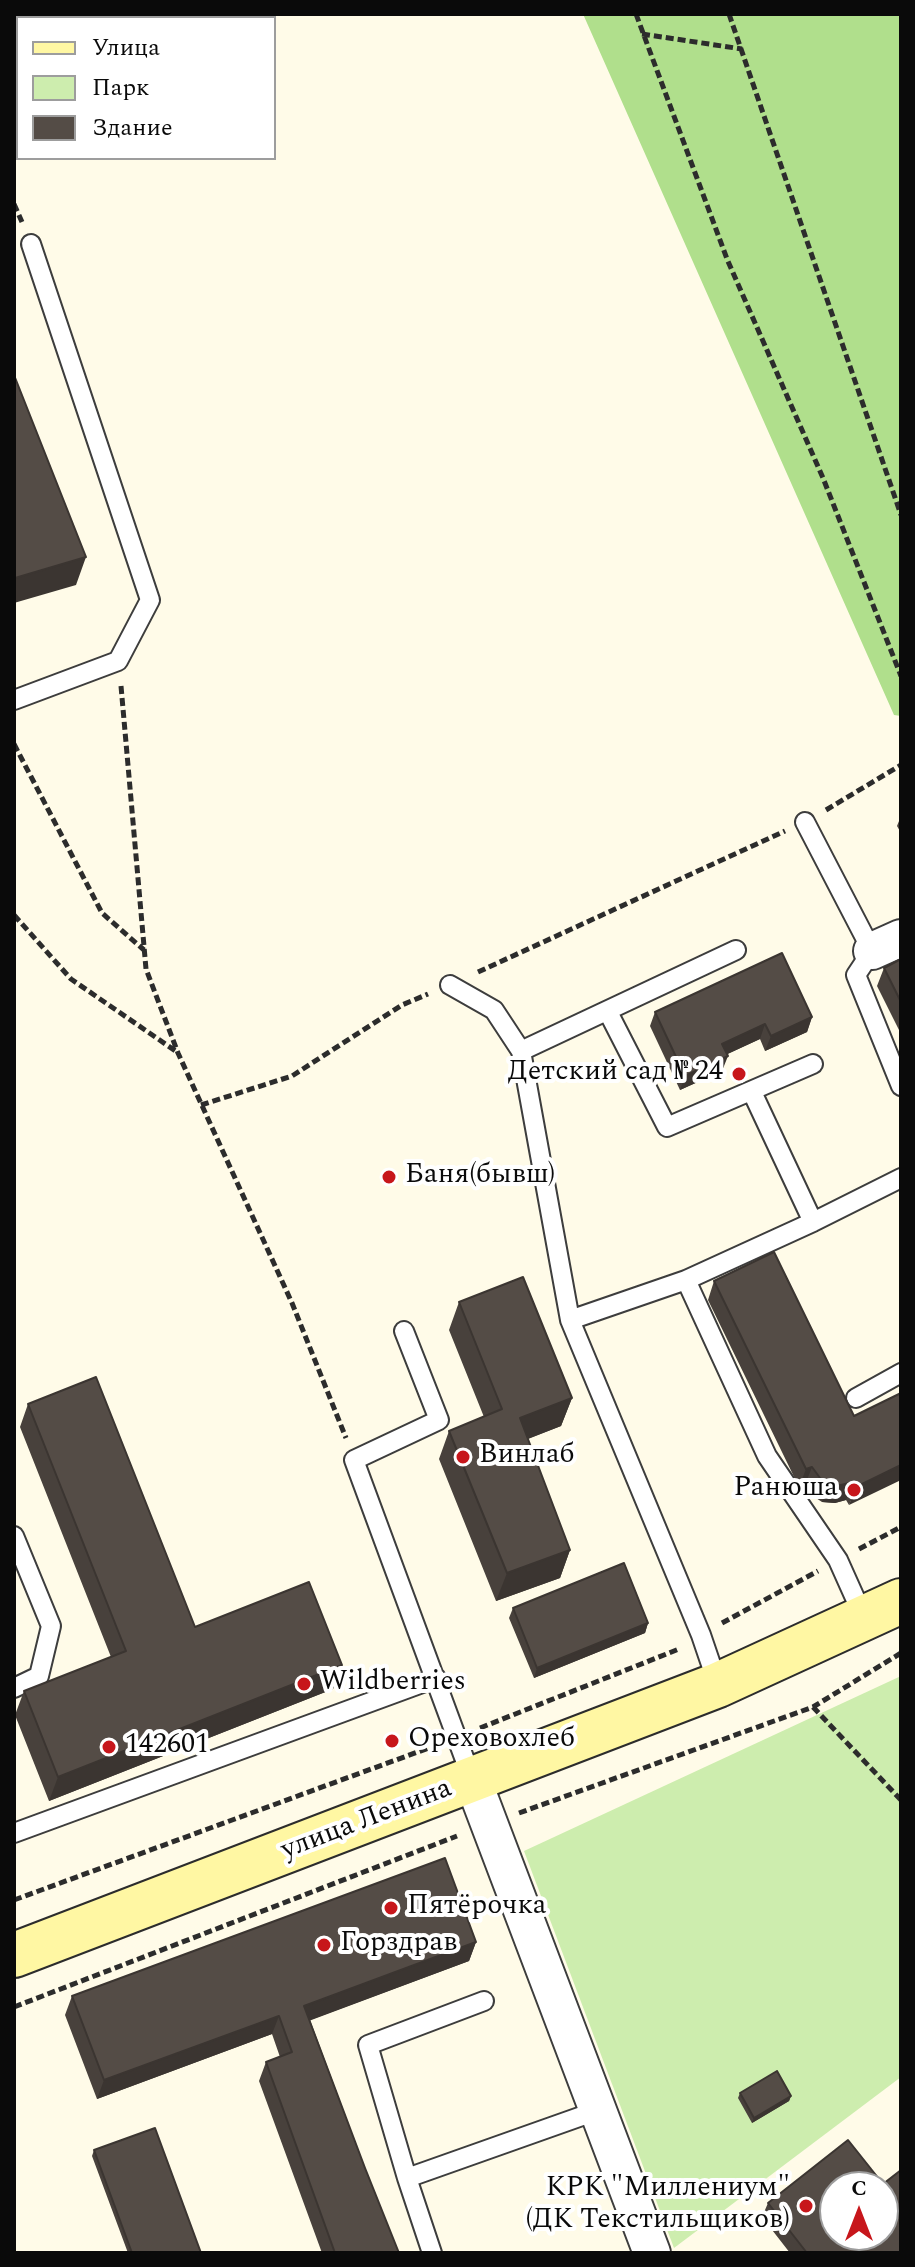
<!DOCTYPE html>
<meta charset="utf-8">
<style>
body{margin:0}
#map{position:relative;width:915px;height:2267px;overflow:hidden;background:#fffbe8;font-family:Spectral,serif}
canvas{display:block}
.frame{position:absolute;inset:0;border:16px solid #0a0a0a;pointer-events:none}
.legend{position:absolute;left:16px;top:16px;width:260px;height:144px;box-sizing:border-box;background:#fff;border:2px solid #9d9d9d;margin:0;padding:10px 14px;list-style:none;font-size:24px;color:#0a0a0a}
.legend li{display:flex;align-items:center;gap:16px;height:40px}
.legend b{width:40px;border:2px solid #9d9d9d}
.north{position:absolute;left:819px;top:2171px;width:80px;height:80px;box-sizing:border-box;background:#fff;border:2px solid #9d9d9d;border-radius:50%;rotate:0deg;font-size:22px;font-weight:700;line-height:32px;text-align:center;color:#0a0a0a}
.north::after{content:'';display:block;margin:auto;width:28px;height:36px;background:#c7161b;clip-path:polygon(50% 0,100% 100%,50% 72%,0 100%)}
</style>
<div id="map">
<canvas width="915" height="2267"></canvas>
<div class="frame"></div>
<ul class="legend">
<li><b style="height:10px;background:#fff7a3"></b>Улица</li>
<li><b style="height:22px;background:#cdedae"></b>Парк</li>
<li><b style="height:22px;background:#544c46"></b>Здание</li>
</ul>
<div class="north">С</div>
</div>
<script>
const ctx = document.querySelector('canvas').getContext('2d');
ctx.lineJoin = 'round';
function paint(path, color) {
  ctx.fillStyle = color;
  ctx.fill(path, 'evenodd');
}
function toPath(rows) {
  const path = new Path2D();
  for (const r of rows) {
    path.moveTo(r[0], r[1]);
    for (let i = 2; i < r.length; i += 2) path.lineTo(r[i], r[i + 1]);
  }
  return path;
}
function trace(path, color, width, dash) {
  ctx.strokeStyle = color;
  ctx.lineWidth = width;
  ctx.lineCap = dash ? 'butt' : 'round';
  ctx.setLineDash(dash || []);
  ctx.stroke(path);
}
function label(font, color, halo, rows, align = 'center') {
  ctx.font = font + ' Spectral,serif';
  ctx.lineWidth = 8;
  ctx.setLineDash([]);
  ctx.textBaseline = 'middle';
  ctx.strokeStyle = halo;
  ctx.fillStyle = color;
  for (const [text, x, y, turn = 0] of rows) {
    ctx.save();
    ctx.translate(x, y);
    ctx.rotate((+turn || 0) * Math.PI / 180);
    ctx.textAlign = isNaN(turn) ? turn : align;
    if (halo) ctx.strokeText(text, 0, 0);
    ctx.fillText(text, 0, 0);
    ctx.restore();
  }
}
paint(toPath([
 [901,1676,901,2077,674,2248,524,1851]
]), '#cdedae');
paint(toPath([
 [14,14,63,14,56,18,18,18,18,41,14,43],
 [583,14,901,14,901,716,894,715]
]), '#b0df8c');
const lane = toPath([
 [14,700,118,661,150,600,31,244],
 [805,822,872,951,856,975,901,1086],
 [450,985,494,1010,521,1051,570,1320,701,1635,718,1685],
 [608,1012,667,1127,813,1064],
 [521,1051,736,950],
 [752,1092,813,1222],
 [686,1280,767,1456,838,1560,864,1618],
 [570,1320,686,1280,813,1222,901,1178],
 [404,1331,439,1420,354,1460,472,1779],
 [856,1398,901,1373],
 [14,1536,51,1626,39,1676,14,1688],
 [14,1833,436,1678],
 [407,2178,368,2045,484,2001],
 [432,2253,407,2178,599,2110]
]);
const street = toPath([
 [872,951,901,938],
 [473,1781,652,2253]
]);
const secondary = toPath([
 [14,1955,718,1685,901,1601]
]);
trace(lane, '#3d3d3d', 22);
trace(street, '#3d3d3d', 40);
trace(secondary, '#2c2c2c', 48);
trace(toPath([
 [636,14,727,259,823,478,901,676],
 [729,14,901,515],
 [642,34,742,49],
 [14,204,22,222],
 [121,686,146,969,178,1053,292,1303,346,1438],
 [14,744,102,913,144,950],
 [826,810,901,765],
 [14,915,71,979,177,1052],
 [478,972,785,831],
 [201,1105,292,1076,402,1005,428,994],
 [859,1549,901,1527],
 [722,1623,818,1571],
 [813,1707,901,1800],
 [480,1728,679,1649],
 [519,1813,813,1707,901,1653],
 [14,1900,434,1746],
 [14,2007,457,1836]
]), '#2c2c2c', 5, [8, 4]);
trace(lane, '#fff', 18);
trace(street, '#fff', 36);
trace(secondary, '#fff7a3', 44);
paint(toPath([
 [901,816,901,833,897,826],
 [901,959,901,1034,877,986,884,968],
 [655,1012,812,1017,807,1032,765,1051,760,1039,727,1054,722,1071,680,1090,650,1026],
 [714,1281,854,1416,901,1393,849,1505,846,1500,835,1503,822,1502,813,1496,805,1485,799,1487,708,1300],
 [459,1302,572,1398,561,1426,528,1439,570,1550,560,1578,496,1601,439,1459,449,1431,484,1417,449,1330],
 [28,1404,195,1627,342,1665,333,1689,49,1801,15,1715,24,1691,111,1657,20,1427],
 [513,1608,648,1623,645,1633,534,1678,509,1618],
 [476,1942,469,1961,310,2020,365,2168,399,2253,322,2253,259,2081,266,2062,280,2057,272,2034,97,2099,65,2015,72,1996],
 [740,2093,791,2096,789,2101,752,2123,738,2098],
 [94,2150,201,2253,128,2253,92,2156],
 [883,2184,901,2253,790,2253,762,2217,768,2203]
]), '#48413c');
paint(toPath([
 [86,557,76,585,14,603,14,581,15,578],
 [812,1017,807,1032,765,1051,771,1036],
 [765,1024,760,1039,717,1059,722,1044],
 [728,1056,722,1071,680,1090,685,1076],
 [572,1398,561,1426,509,1446,520,1418],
 [901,1465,901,1480,849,1505,856,1487],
 [812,1467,805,1485,799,1487,806,1469],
 [853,1482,846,1500,835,1503,822,1502,829,1484],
 [570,1550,560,1578,496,1601,507,1573],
 [648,1623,645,1633,534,1678,537,1668],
 [342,1665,333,1689,49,1801,58,1777],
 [476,1942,469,1961,298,2025,304,2006],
 [279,2016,272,2034,97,2099,104,2080],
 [791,2096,789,2101,752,2123,754,2118]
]), '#3b3531');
const building = toPath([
 [14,375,86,557,15,578,14,575,14,375],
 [782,953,812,1017,771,1036,765,1024,722,1044,728,1056,685,1076,655,1012,782,953],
 [901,959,901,1002,884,968,901,959],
 [774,1252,854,1416,901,1393,901,1465,856,1487,853,1482,841,1485,829,1484,820,1478,812,1467,806,1469,714,1281,774,1252],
 [523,1277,572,1398,520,1418,570,1550,507,1573,449,1431,502,1409,459,1302,523,1277],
 [96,1377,195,1627,309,1582,342,1665,58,1777,24,1691,126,1651,28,1404,96,1377],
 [624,1563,648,1623,537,1668,513,1608,624,1563],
 [445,1858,476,1942,304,2006,365,2168,399,2253,335,2253,266,2062,292,2052,279,2016,104,2080,72,1996,445,1858],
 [777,2071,791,2096,754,2118,740,2093,777,2071],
 [155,2128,201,2253,132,2253,94,2150,155,2128],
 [848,2140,883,2184,901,2170,901,2253,807,2253,768,2203,848,2140],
 [835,2187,883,2187,883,2235,835,2235,835,2187]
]);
paint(building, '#544c46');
trace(building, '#3b3531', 2);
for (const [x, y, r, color] of [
 [739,1074,8,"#c7161b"],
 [389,1177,8,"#c7161b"],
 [463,1457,8,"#c7161b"],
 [854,1490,8,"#c7161b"],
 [304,1684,8,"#c7161b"],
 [392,1741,8,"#c7161b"],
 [109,1747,8,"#c7161b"],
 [391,1908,8,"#c7161b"],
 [324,1945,8,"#c7161b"],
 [806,2206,8,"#c7161b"]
]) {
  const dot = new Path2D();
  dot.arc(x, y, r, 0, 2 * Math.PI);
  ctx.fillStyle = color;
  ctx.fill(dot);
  trace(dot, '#fff', 3);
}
label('28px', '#0a0a0a', '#fff', [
 ["Детский сад № 24",723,1074,"right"],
 ["Баня(бывш)",405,1177],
 ["Винлаб",479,1457],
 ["Ранюша",838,1490,"right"],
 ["Wildberries",320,1684],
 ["Ореховохлеб",408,1741],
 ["142601",125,1747],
 ["Пятёрочка",407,1908],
 ["Горздрав",340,1945],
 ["КРК \"Миллениум\"",790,2190,"right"],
 ["(ДК Текстильщиков)",790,2222,"right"]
], 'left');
label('28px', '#0a0a0a', '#fff', [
 ["улица Ленина",367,1821,-21]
]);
</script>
